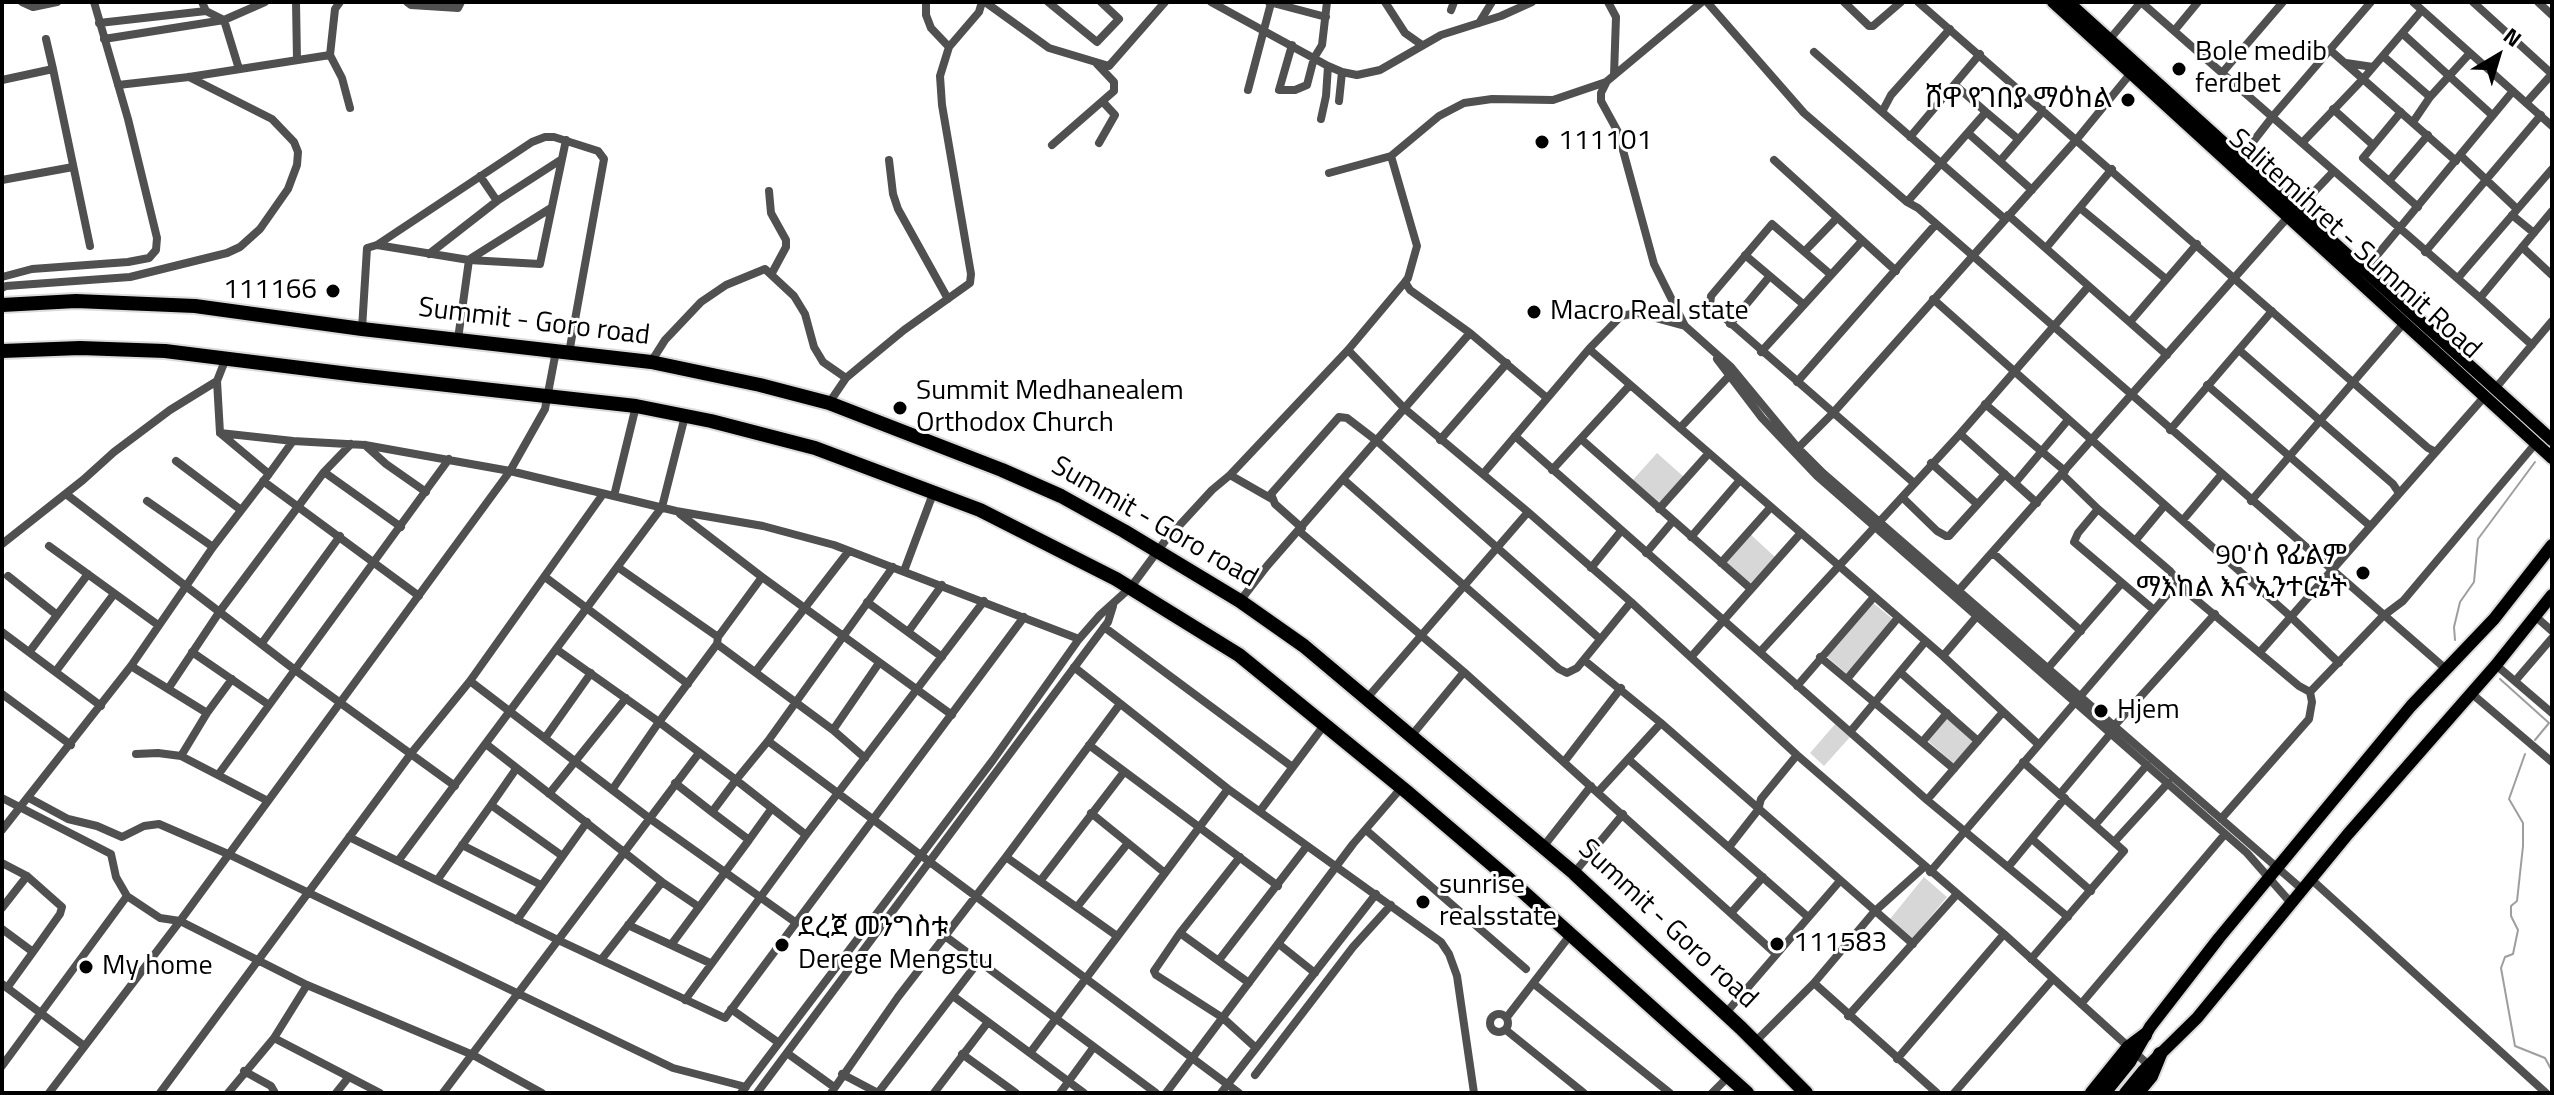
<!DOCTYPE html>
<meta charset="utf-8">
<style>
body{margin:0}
#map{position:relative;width:2554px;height:1095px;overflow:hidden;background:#fff;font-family:"Titillium Web",sans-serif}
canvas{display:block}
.frame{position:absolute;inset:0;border:4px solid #000;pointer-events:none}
.north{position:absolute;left:2458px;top:16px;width:80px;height:80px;-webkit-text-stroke:6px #fff;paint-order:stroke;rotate:38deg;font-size:22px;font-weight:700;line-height:32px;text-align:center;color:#000}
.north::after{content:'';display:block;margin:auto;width:28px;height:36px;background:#000;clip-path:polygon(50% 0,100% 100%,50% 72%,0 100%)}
</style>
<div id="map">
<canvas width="2554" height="1095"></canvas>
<div class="frame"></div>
<div class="north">N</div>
</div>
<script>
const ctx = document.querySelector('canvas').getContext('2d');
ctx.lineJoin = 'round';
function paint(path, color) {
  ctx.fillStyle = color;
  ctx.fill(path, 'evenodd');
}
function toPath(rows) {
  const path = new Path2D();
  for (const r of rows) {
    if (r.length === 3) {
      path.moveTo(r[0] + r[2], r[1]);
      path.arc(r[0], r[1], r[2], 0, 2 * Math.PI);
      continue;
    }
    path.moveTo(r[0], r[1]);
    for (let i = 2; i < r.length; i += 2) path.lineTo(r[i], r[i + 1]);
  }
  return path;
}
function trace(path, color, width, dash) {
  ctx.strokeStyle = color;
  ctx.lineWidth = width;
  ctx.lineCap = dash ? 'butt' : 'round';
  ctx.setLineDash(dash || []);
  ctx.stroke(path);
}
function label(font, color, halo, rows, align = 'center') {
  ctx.font = font + ' "Titillium Web","Noto Sans Ethiopic",sans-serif';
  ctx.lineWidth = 6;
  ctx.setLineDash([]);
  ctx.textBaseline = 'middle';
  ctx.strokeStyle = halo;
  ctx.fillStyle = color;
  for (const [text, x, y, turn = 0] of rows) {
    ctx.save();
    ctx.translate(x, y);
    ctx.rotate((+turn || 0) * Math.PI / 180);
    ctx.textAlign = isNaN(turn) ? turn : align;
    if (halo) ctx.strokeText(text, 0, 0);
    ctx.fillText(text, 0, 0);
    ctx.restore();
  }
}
paint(toPath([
 [1657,453,1684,477,1658,506,1631,482],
 [1749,533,1775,557,1749,585,1723,562],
 [1872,602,1894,620,1847,674,1825,655],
 [1948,716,1976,740,1955,765,1927,740],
 [1836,723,1851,736,1824,766,1810,753],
 [1924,877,1947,897,1913,938,1890,919]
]), '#d7d7d7');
trace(toPath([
 [2455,640,2454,627,2460,602,2474,582,2478,539,2535,462],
 [2500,679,2549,723,2535,740],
 [2525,754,2509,799,2523,823,2523,846,2517,901,2511,906,2511,916,2518,930,2513,954,2505,957,2501,968,2515,1046,2545,1058,2552,1071]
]), '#9e9e9e', 2);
const primary = toPath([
 [2053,2,2552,458],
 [2068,2,2552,440],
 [2105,1093,2130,1062,2150,1027,2219,938,2411,706,2494,619,2552,545],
 [2125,1093,2143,1071,2197,1018,2348,834,2496,665,2552,595]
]);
const highway = toPath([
 [2,305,76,301,195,306,362,329,651,362,760,385,829,403,1002,470,1061,496,1124,531,1240,601,1304,646,1574,873,1741,1028,1806,1093],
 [2,351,80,348,165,351,357,375,636,406,711,421,815,448,980,510,1116,579,1239,655,1407,792,1502,873,1747,1093],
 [2092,1093,2129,1047,2145,1035],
 [2137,1093,2151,1076,2160,1054]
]);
trace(primary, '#dbdbdb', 16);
trace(highway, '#dbdbdb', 18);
trace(toPath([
 [22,2,33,7,57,2],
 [202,2,206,11,224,20,239,69],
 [296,2,297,60],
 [407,2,411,5,458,8,461,2],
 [926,2,926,15,931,28,949,47],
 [985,2,1049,48,1109,66,1165,2],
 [1048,2,1097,42,1119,19,1101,2],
 [1211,2,1328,66,1342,72,1357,75,1380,70,1441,35,1501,16,1532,2],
 [1269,2,1326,17],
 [1385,2,1405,33,1422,45],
 [1608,2,1616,17,1614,75],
 [1707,2,1804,113,1907,202],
 [1844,2,1869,26,1873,26,1901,2],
 [1918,2,2428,448,2436,452],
 [2141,2,2302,143],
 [2413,2,2552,126],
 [2473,2,2552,74],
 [2538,2,2552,15],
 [1451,10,1454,2],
 [2422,10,2363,79,2302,143,2480,298,2552,211],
 [99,23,206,11],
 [1479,23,1492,2],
 [1950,29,1891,95,1882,112,2005,219],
 [2174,31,2198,2],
 [2403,34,2492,115],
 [104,39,224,20,265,2],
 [2109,40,2141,2],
 [1292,45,1279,90,1295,90,1307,85,1314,58,1322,45,1327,2],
 [2330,50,2456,161],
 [1814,52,1882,112],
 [330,55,342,78,350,108],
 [2383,56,2430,97,2413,122],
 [2346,63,2373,67],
 [53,69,90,246],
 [2222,73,2283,2],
 [2,80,53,69,46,39],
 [1606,83,1601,93,1601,101,1618,132,1654,264,1685,326],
 [118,85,189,77,330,55,335,9,340,2],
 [1955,85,1986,112,1907,202,1918,208,1972,255,2447,670],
 [1248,90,1271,3],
 [2430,97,2470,53],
 [1339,101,1342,72],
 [2526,103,2552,74],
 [2333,109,2373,145],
 [1986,112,2018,139],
 [2401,112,2363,158,2418,207],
 [1321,119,1326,96,1328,66],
 [1968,133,2032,190],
 [1910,137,1980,54],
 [1099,143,1115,115,1103,102],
 [1052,145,1114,91,1114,82,1097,64],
 [1391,156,1417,246,1408,278,1405,282,1410,290,1470,333,1547,398],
 [2461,156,2517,209],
 [889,160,893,194,898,209,948,299],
 [1774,160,1896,271],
 [2000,161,2044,110],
 [2238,161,2273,116,2371,2],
 [1329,173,1391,156,1439,116,1464,103,1492,99,1553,100,1606,82,1702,2],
 [480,176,497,201,562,159,566,140],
 [2,180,73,167],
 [2389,181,2428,135],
 [769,191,771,213,786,240,786,247,772,273],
 [2080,208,2166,279],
 [2296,211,2333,172],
 [2008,215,2167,355],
 [2512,215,2534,233],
 [377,245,469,260,458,339],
 [2522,247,2552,275],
 [2046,248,2112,169],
 [1805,251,1837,218],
 [2425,252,2541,115],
 [429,254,497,201],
 [1745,255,1803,304],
 [470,259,551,208],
 [469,260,540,264,562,159],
 [2364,271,2513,91],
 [1830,274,1772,224,1716,290,1711,296,1710,305,1914,483],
 [2,277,32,269,128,262,149,258,156,250,157,238,128,119,94,2],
 [2458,278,2552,169],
 [2,288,6,286,130,277,227,253,240,247,260,229,288,189,297,165,298,152,294,142,272,119,189,77],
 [2480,298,2532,345],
 [1933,299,2290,616,2339,663],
 [2130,322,2197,244],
 [1730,324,1769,277],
 [362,329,367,248,377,245,532,142,545,137,554,137,598,151,604,159,569,353],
 [1589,349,1943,656,2038,744],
 [1348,350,1405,409,1528,512,1631,602,1797,755,2004,934,2152,1068],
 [2239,350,2393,484,2399,493],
 [1761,352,1862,241],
 [226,358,217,381,220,433,269,474,293,441,365,445,510,471,676,511,763,526,834,545,1079,639],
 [1717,359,1762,418,1817,476,2247,853,2291,903],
 [651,362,665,340,701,302,726,285,765,269,794,296,805,314,814,347,823,362,846,378],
 [1797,382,1936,224],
 [2207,385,2370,526],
 [2494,390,2552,321],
 [829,403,846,378,864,363,904,330,970,283,971,274,942,105,940,76,949,47,979,12,982,2],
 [1985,404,2065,471],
 [1680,428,1729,376],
 [2170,430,2272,311],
 [220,433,293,441],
 [1960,434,2037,503],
 [1515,436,1927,800,2068,917],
 [1581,439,1751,589],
 [1440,440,1507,363],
 [365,445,386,464,426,492],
 [1798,448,1833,413,2077,139,2131,73],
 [176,461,241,510],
 [1931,463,1977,504],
 [1552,470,1630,385],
 [324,472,401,527],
 [1483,474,1589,349,1621,316,1637,313,1685,326,1731,367,1798,448,1823,473,2303,890],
 [2062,474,2098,509,2170,571,2187,592,2299,686,2310,692],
 [1230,475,1348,350,1405,282],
 [1344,480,1559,669,1567,673,1577,668,1631,602],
 [263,481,419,596],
 [2015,483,2068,420],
 [66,494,295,670,455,786],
 [614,496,636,406],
 [1902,497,1937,531,1946,536,1949,536,2005,474],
 [147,501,213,547],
 [2251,501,2404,323],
 [1659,509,1709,453],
 [2098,509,2078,533,2074,542,2154,610],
 [680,514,762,577],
 [2183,520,2221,475],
 [1302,528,1275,504,1271,494,1339,417,1347,418,1377,441,1600,639],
 [1299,531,1464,672,1776,954],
 [1691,537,1740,480],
 [2135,541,2165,505],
 [2,544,83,480,114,452,170,410,217,381],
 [49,546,158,625],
 [1646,553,1673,521],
 [1993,553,2081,631],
 [1721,563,1770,508],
 [619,568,718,637],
 [1591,568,1621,531],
 [904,571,934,491],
 [8,576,57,615],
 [545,577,688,684],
 [1959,590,2288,217],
 [1240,601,1267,566,1470,333],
 [867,602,942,657],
 [2535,616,2552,631],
 [1104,627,1291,766],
 [2,632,101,706],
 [908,632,942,585],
 [262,643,340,536],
 [717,644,659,722,736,780,768,741,893,567],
 [556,649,659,722,612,790],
 [30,651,88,574],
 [192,652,269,705],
 [1760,652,1960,434,2088,287],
 [2260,652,2485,396],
 [1943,656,1977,616],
 [1691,657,1800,534],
 [1820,657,1954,769],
 [1584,660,1661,723,1913,944],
 [2496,665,2552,713],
 [131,666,207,713],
 [1074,667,1228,789,1441,942,1449,954,1457,976,1474,1093],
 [2049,667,2121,584],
 [56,671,114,594],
 [756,671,848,552],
 [1901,673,1978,741],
 [1847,679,1897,619],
 [2516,680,2552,638],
 [470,681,649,818,795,922],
 [1797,686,1873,598],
 [168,689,220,611,324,472,351,444],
 [2310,692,2383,616,2403,601,2536,443],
 [2471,693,2552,762],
 [2,694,71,745],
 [1368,697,1528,512],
 [2115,725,2215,614],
 [833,730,879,663],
 [1850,732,1925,642],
 [1412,735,1464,672],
 [545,738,591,673],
 [768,741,1239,1093],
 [1923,741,1947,713],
 [486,744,662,882,601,960],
 [1089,745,1278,886],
 [136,754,158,753,181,756,268,801],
 [181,756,207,713,232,679],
 [865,758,833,730,717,644,718,637,762,577,952,715],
 [1628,759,1808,917],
 [1564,762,1621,688],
 [2023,762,2124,851,2031,959],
 [218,775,449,459],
 [675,783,712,812],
 [1598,792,1661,723],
 [549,794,626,698],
 [2060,794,2111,733],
 [2,798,111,854,116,877,127,896,160,918,180,921,307,985,473,1055,542,1093],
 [29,798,68,819,97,826,122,837,144,826,159,824,228,854,673,1068,746,1087],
 [1927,800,2003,712],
 [491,805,516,769],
 [1260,811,1325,724],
 [1091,813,1165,873],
 [2221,819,2309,719,2312,702,2310,692],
 [2095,825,2147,765],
 [2,830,131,666,213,547,269,474],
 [1366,830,1526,969],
 [349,837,558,940,725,1018,1024,617],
 [2032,839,2091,891],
 [749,840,772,808],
 [2115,841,2168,783],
 [462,845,541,885],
 [1543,847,1591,786],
 [1729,847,1758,810,1761,799,1797,755],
 [1006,857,1120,704],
 [1240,857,1180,933,1154,971,1156,975,1223,1018,1256,1048],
 [398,861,662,507,685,416],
 [2,863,27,876,62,907,60,914,33,952],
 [2009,866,2065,798],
 [1930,872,2179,581],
 [1574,873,1623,814],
 [438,879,491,805,561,855],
 [1041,880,1124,772],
 [2312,880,2546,1093],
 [662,882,699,907],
 [1077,907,1128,843],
 [2,908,27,876],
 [1731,913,1763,877],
 [517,920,587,822],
 [628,925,710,963],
 [2,929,33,952,7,988],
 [1180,933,1249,983],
 [945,936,1156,1093],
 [671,945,749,840,712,812,736,780,806,835],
 [1280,945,1315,973],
 [1219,960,1307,846],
 [1814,983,1937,1093],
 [2,984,83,1045],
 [1534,984,1670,1093],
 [953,996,1084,1093],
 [685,1000,806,835,984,601],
 [2081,1004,2225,834],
 [731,1009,779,1043],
 [1499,1023,9],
 [1725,1014,1839,882],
 [1848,1016,1957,894],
 [1507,1017,1571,934],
 [1506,1030,1584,1093],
 [274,1038,380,1093],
 [1755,1042,1814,983,1874,912,1924,867],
 [787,1053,834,1087],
 [1030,1053,1228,789],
 [962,1054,1016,1093],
 [1897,1059,2004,934],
 [2,1066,127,896],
 [244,1071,271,1086,275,1093],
 [842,1074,878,1093],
 [1255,1075,1353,947,1391,905],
 [49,1093,180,921,510,471,545,409,556,351],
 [160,1093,413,751,470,681,603,494],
 [228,1093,274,1038,307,985],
 [336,1093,348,1078],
 [443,1093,699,753],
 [741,1093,993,760,1079,639,1100,615,1131,587,1165,541,1212,490,1230,475,1272,499],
 [757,1093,1108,622,1113,606],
 [831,1093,898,997,1006,857,1117,936],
 [878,1093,979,961],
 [934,1093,988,1022],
 [1060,1093,1093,1048],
 [1166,1093,1353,844,1402,787],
 [1221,1093,1376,894],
 [1712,1093,1729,1076],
 [1954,1093,2053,979]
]), '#505050', 8);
trace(primary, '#000', 12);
trace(highway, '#000', 14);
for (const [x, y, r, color] of [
 [2179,69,8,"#000"],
 [2128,100,8,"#000"],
 [1542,142,8,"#000"],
 [333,291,8,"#000"],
 [1534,312,8,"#000"],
 [900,408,8,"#000"],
 [2363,573,8,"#000"],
 [2101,711,8,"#000"],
 [1423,902,8,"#000"],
 [1777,944,8,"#000"],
 [782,945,8,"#000"],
 [86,967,8,"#000"]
]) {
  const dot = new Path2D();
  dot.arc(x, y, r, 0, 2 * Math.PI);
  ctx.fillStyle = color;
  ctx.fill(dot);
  trace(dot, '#fff', 3);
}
label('28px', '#000', '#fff', [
 ["Bole medib",2195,53],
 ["ferdbet",2195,85],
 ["ሸዋ የገበያ ማዕከል",2112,100,"right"],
 ["111101",1558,142],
 ["111166",317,291,"right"],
 ["Macro Real state",1550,312],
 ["Summit Medhanealem",916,392],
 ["Orthodox Church",916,424],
 ["90'ስ የፊልም",2347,557,"right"],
 ["ማእከል እና ኢንተርኔት",2347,589,"right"],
 ["Hjem",2117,711],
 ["sunrise",1439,886],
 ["realsstate",1439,918],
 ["ደረጀ መንግስቱ",798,929],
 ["Derege Mengstu",798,961],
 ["111583",1793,944],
 ["My home",102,967]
], 'left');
label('28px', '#000', '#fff', [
 ["Salitemihret - Summit Road",2354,245,42],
 ["Summit - Goro road",534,323,7],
 ["Summit - Goro road",1154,523,30],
 ["Summit - Goro road",1667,925,43]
]);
</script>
